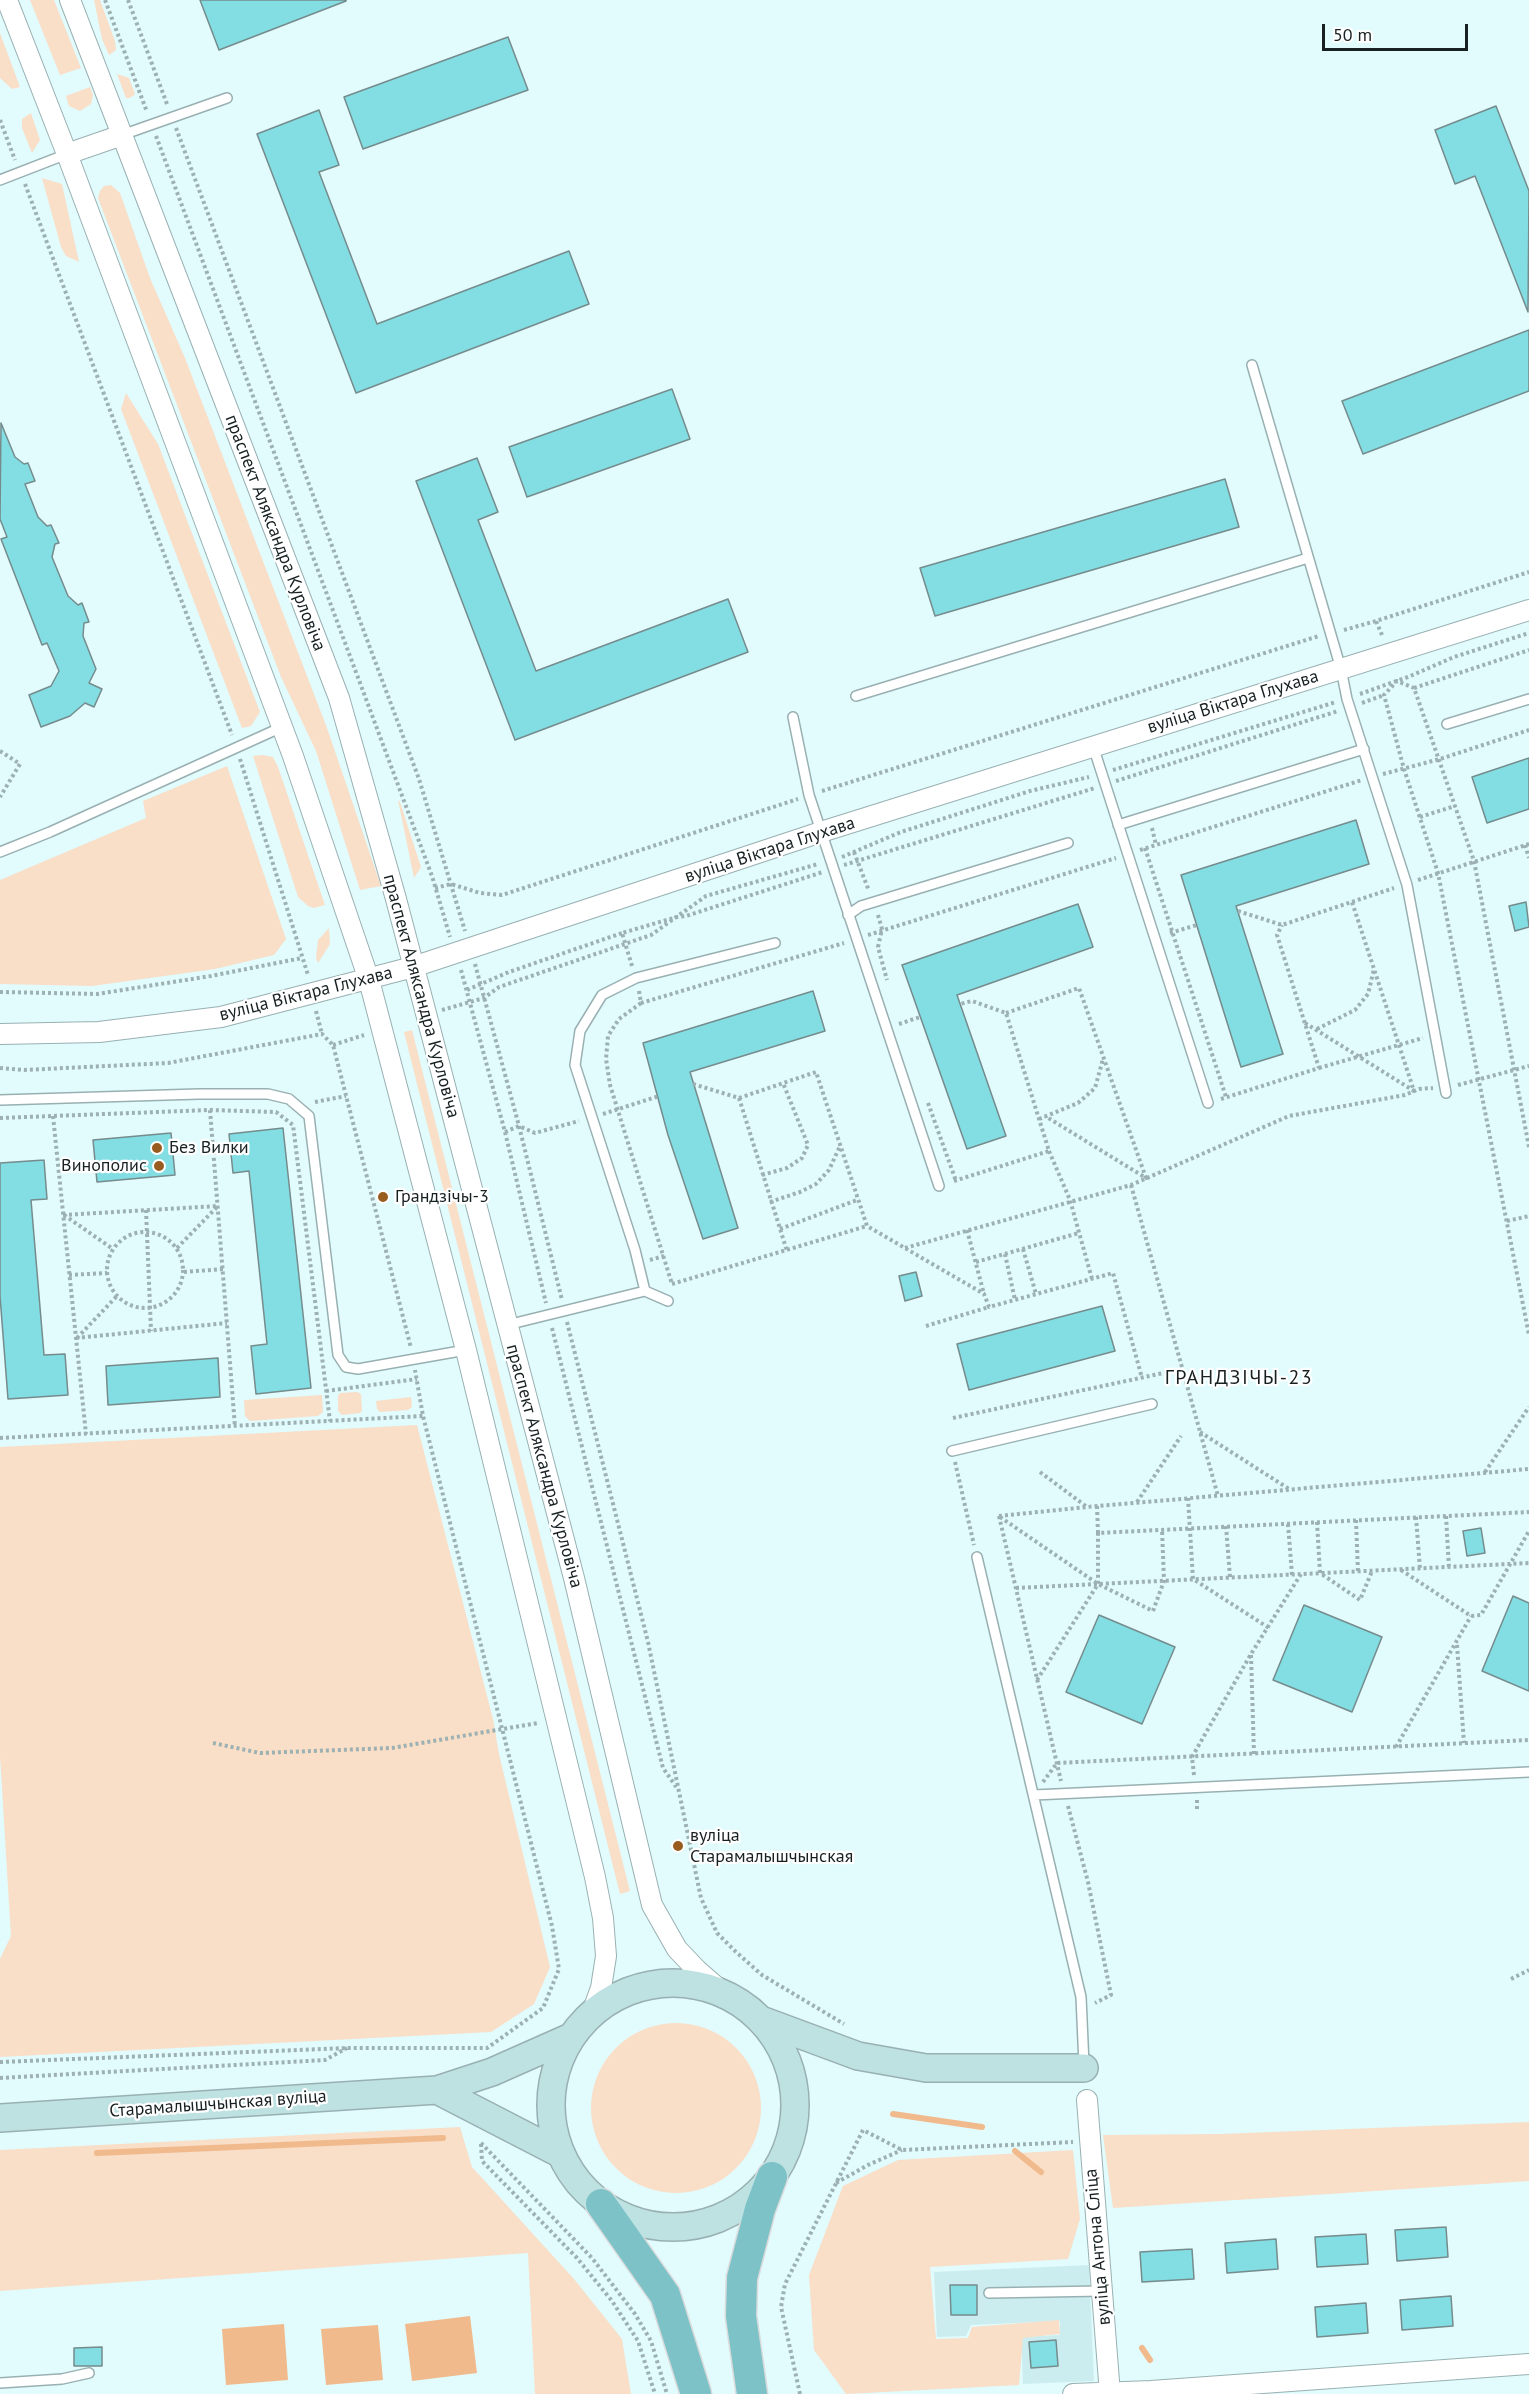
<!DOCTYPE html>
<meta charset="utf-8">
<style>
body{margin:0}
#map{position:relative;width:1529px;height:2394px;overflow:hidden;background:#e2fbfd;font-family:"PT Sans",sans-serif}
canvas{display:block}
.scale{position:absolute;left:1322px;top:24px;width:146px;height:27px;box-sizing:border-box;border:3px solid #182122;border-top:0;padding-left:8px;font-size:18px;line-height:21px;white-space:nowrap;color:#182122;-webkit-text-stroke:4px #fff;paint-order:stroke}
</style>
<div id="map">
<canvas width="1529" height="2394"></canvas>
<div class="scale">50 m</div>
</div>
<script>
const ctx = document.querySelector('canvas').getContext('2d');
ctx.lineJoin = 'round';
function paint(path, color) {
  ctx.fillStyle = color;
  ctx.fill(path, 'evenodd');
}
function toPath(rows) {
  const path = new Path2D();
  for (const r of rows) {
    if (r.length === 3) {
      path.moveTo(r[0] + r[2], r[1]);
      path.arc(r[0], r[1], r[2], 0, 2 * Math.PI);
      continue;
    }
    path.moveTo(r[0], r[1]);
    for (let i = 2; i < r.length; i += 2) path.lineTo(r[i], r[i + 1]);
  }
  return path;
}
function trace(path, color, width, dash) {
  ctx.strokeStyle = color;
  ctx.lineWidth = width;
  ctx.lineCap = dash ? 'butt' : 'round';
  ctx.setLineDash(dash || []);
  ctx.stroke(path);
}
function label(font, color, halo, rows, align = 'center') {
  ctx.font = font + ' "PT Sans",sans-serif';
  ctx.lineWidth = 4.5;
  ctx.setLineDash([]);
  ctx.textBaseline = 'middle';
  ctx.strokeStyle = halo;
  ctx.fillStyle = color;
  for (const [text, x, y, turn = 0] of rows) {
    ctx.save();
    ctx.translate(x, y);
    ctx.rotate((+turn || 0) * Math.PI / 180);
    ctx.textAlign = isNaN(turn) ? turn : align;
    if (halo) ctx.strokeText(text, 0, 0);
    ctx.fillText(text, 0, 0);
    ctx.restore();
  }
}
paint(toPath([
 [1089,2265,1094,2381,1023,2384,1021,2337,1060,2335,1060,2321,971,2325,966,2336,937,2337,934,2272]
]), '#ccedef');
paint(toPath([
 [30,0,54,0,81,68,60,75],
 [94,0,100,0,115,41,116,50,109,55,102,39],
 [0,33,20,87,12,89,0,78],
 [117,74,129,78,135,94,130,98,126,98],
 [90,87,93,95,91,104,80,111,69,106,66,96],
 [31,113,40,140,32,153,22,128,22,119],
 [42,178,62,184,79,262,66,256,61,247],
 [111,185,120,193,150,278,185,358,327,728,381,886,360,890,316,751,281,677,98,198,100,191,104,186],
 [126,393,158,444,260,712,251,726,242,728,121,409],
 [262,755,273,757,278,767,325,905,314,908,308,906,298,897,253,756],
 [227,766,286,939,274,955,215,969,92,986,0,984,0,880,146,818,143,801],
 [398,800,400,802,421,867,414,878],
 [329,928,330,944,318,963,316,958,318,940],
 [412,1030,630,1891,620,1894,404,1032],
 [357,1392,361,1394,362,1411,360,1413,342,1415,338,1411,338,1396,340,1393],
 [322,1395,323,1412,318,1416,250,1421,245,1416,244,1400],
 [411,1397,412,1407,408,1410,380,1412,377,1409,376,1401],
 [417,1425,493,1719,499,1754,550,1967,534,2004,491,2032,0,2057,0,1959,11,1936,0,1756,0,1447],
 [676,2108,85],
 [1529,2122,1529,2181,1113,2208,1103,2135,1220,2134],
 [460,2127,472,2167,574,2279,622,2339,631,2394,535,2394,528,2253,0,2291,0,2150],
 [1073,2150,1080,2219,1068,2259,930,2267,936,2339,968,2338,972,2327,1059,2320,1060,2334,1023,2338,1019,2385,846,2394,814,2350,809,2275,843,2186,898,2160]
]), '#f9dec8');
paint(toPath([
 [470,2316,477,2373,412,2381,405,2324],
 [284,2324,288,2380,226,2385,222,2329],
 [378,2325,383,2380,326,2385,321,2329]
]), '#f1ba8c');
trace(toPath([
 [893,2114,982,2127],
 [1015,2151,1041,2172],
 [97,2153,443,2138],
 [1142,2348,1150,2360]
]), '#f1ba8c', 6);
const building = toPath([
 [200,0,346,0,346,1,219,50,200,0],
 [508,37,528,90,363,149,344,97,508,37],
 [1496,106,1529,191,1528,312,1475,176,1455,184,1435,130,1496,106],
 [319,110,339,165,319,172,377,324,569,251,589,304,356,393,257,134,319,110],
 [1529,330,1529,391,1363,454,1342,401,1529,330],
 [672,389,690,439,527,497,509,447,672,389],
 [1,423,15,457,24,464,28,463,35,481,25,484,38,517,47,526,51,525,59,543,55,544,52,557,68,596,78,605,82,603,89,622,84,623,83,636,96,669,89,683,102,689,94,707,85,703,70,716,41,727,29,695,51,686,59,671,47,643,42,645,1,539,7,537,0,519,1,423],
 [477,458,498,512,478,520,536,671,728,599,748,652,515,740,416,481,477,458],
 [1225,479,1239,527,935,616,920,568,1225,479],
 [1529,758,1529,809,1487,823,1472,777,1529,758],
 [1356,820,1369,864,1236,906,1283,1054,1241,1067,1181,875,1356,820],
 [1526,902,1529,927,1515,931,1509,906,1526,902],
 [1078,904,1093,947,957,995,1006,1136,967,1149,902,965,1078,904],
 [813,991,825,1031,690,1072,738,1228,703,1239,668,1135,643,1043,813,991],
 [283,1128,311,1388,256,1394,251,1346,267,1344,249,1171,233,1173,229,1134,283,1128],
 [171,1133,175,1175,97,1182,93,1140,171,1133],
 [44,1160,47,1199,31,1200,44,1355,65,1354,68,1395,8,1399,0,1296,0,1163,44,1160],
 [916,1272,922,1296,905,1301,899,1276,916,1272],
 [1102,1306,1115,1351,969,1390,957,1344,1102,1306],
 [218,1358,220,1397,108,1405,106,1366,218,1358],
 [1481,1528,1485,1553,1467,1556,1463,1531,1481,1528],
 [1513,1596,1529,1603,1529,1691,1482,1671,1513,1596],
 [1304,1605,1382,1637,1352,1712,1273,1680,1304,1605],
 [1099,1615,1175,1647,1142,1724,1066,1692,1099,1615],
 [1446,2227,1448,2257,1397,2261,1395,2230,1446,2227],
 [1366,2234,1368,2264,1317,2267,1315,2237,1366,2234],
 [1276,2239,1278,2269,1227,2273,1225,2243,1276,2239],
 [1192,2249,1194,2279,1142,2282,1140,2252,1192,2249],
 [950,2285,977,2285,977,2315,951,2315,950,2285],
 [1451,2296,1453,2326,1402,2330,1400,2300,1451,2296],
 [1366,2303,1368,2333,1317,2337,1315,2307,1366,2303],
 [1056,2340,1058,2366,1031,2368,1029,2342,1056,2340],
 [102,2347,102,2366,74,2366,74,2348,102,2347]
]);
paint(building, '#83dee4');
trace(building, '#758b8c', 1.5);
const service = toPath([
 [122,135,227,98],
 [0,180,67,154],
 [1252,365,1341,669,1347,699,1407,885,1446,1093],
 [856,696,1308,558],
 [793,717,809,795,939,1186],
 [1447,724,1529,699],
 [1093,746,1208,1103],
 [1118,825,1364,749],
 [0,852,50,832,282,727],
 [848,915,861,906,1068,843],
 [0,1100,199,1094,268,1094,289,1099,309,1116,338,1355,346,1367,358,1369,466,1350],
 [668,1301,645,1291,635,1250,575,1065,580,1031,602,995,636,978,775,943],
 [507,1325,645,1291],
 [952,1451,1152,1404],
 [977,1557,1081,1997,1084,2065],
 [1034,1795,1529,1772],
 [989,2293,1101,2291],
 [0,2383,62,2379,89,2373]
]);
const minor = toPath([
 [7,0,67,154,293,756,369,980,466,1350,595,1877,603,1918,606,1956,601,1988,592,2013],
 [70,0,339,698,396,899,574,1578,652,1905,677,1949,697,1970,727,1996],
 [67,154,122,135],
 [0,1034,99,1032,221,1017,413,967,821,832,1529,610],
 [1087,2100,1110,2394],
 [1073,2394,1151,2391,1529,2364]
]);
const secondary = toPath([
 [673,2105,122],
 [761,2020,858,2056,926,2068,1084,2068],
 [437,2090,561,2154],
 [0,2118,437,2090,492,2072,571,2037]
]);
const primary = toPath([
 [601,2204,665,2295,696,2394],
 [752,2394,741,2316,742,2278,760,2209,772,2177]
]);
trace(service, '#99b0b2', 12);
trace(minor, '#99b0b2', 22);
trace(secondary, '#99b0b2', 30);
trace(primary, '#dadbdc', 33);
trace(toPath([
 [105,0,147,112],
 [128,0,167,104],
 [0,120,15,160],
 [176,128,419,779,465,931],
 [156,136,432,876,450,937],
 [25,184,232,735],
 [1344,630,1376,621],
 [1382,635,1376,621,1529,572],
 [1414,688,1529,650],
 [1360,694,1408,677,1454,657,1529,633],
 [1362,703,1384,695],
 [0,751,20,764,0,797],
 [240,759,308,975],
 [1113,770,1336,702],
 [1383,774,1440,759,1529,730],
 [1116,781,1338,711],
 [822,791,1319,636],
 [1420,817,1455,806],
 [1152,828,1156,845],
 [1525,845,1529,858],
 [1145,848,1226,1097],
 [1140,850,1362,780],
 [854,852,869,891],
 [842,857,901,832,1030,791,1089,777],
 [844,865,1095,788],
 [1418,880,1529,844],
 [435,888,451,884,480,893,502,895,798,799],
 [1238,911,1282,925,1394,888],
 [878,915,882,929,878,947,887,980],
 [1170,933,1197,925],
 [868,935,1116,858],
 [475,964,519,1126,562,1300],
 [632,966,622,933,677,917,686,916,823,872],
 [461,970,505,1132,546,1303],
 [467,990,509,972,622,933],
 [639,991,641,1003,844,943],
 [0,992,97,994,211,976,302,958],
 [641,1003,619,1019,608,1036,606,1059,610,1085,672,1284],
 [442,1010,484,998,499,987,651,935,706,896,818,864],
 [316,1011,322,1034],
 [1006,1013,1079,988,1146,1178,1045,1116],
 [1305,1023,1414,1091,1352,902],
 [899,1024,920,1017],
 [1317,1029,1355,1010,1368,994,1374,969],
 [333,1045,364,1035],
 [0,1068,24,1070,168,1063,322,1034,333,1045,411,1348],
 [1319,1068,1423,1038],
 [693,1084,739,1098,787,1251],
 [1458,1085,1529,1066],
 [739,1098,816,1072,867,1226,984,1294,989,1307,1113,1273,1142,1378],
 [1221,1099,1319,1068,1277,935,1282,925],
 [315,1102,346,1096],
 [928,1103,956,1181],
 [210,1110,235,1427],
 [603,1114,659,1096],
 [53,1116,86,1434],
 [0,1118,210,1110,276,1112,293,1125,330,1421],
 [1039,1119,1078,1103,1095,1088,1103,1059],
 [505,1132,519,1126,535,1133,579,1121],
 [1529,1147,1474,861,1414,688,1397,681,1384,695,1404,769,1438,873,1529,1335],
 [1049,1151,1070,1200,1092,1279],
 [762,1175,787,1168,802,1158,808,1145,783,1083],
 [954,1181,1049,1151,1006,1013,972,1001,960,1004],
 [1131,1185,1218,1496],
 [770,1202,800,1192,816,1184,829,1170,840,1146],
 [146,1210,151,1331],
 [63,1215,218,1206],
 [64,1215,113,1249],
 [1507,1221,1529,1216],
 [780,1229,857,1200],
 [967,1230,984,1294],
 [145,1270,38],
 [177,1248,217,1207],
 [905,1248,1131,1185,1289,1116,1405,1095,1419,1089,1433,1088],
 [1023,1249,1036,1294],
 [1005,1254,1015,1300],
 [650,1260,664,1256],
 [976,1262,1079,1233],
 [184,1272,223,1269],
 [69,1275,107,1273],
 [672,1284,867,1226],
 [567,1322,648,1642,701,1898,717,1933,736,1952,762,1975,844,2024],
 [926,1326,989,1307],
 [552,1328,663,1768,677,1788],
 [76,1338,227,1323],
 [77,1338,117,1296],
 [326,1391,417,1379],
 [953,1418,1182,1369],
 [1200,1432,1289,1489],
 [0,1438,423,1416],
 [955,1462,974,1545],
 [1040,1472,1087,1507],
 [1485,1472,1529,1407],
 [1188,1498,1193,1579,1269,1628],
 [1137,1502,1181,1436],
 [1097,1506,1098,1533],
 [999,1516,1087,1507,1529,1469],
 [999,1516,1061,1781],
 [1446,1516,1449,1568],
 [1000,1517,1098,1584,1153,1611,1164,1581,1162,1529],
 [1416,1517,1420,1569],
 [1356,1520,1358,1572],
 [1317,1522,1320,1573,1360,1600,1372,1571],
 [1288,1524,1292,1575],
 [1226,1526,1230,1577],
 [1401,1570,1471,1616,1481,1615,1529,1531],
 [1016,1588,1529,1563],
 [1457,1645,1464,1743],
 [1251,1655,1254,1754],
 [1037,1680,1098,1584,1098,1533,1529,1512],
 [213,1743,260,1753,392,1748,538,1723],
 [1396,1747,1471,1616],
 [1194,1775,1192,1757,1251,1654,1301,1574],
 [1043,1782,1057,1763,1529,1740],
 [1197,1800,1197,1812],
 [1068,1806,1088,1882,1111,1995,1095,2003],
 [1511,1979,1529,1970],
 [0,2062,348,2048,487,2048,543,2008,559,1969,552,1926,423,1416,415,1370],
 [0,2078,325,2060,347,2048],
 [481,2143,592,2258,635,2314,651,2341,667,2394],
 [481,2144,482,2161,577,2258,612,2301,638,2341,655,2394],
 [836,2183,868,2165,902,2150],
 [800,2394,781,2307,785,2284,863,2130,902,2150,1073,2142]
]), '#9db1b2', 4, [3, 3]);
trace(service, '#fff', 9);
trace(minor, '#fff', 20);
trace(secondary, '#bee1e2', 27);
trace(primary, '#7dc2c6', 30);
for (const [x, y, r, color] of [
 [157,1148,6,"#995c1f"],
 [159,1166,6,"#995c1f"],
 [383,1197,6,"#995c1f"],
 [678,1846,6,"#995c1f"]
]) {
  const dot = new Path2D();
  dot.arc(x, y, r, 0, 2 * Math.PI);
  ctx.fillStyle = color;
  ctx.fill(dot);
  trace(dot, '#fff', 2);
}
label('18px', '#182122', '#fff', [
 ["праспект Аляксандра Курловіча",275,533,69],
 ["вуліца Віктара Глухава",1233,702,-17],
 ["вуліца Віктара Глухава",770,850,-18],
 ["вуліца Віктара Глухава",306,994,-14],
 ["праспект Аляксандра Курловіча",421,996,75],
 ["праспект Аляксандра Курловіча",544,1466,75],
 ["Старамалышчынская вуліца",218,2104,-4],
 ["вуліца Антона Сліца",1098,2247,-95]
]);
label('18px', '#182122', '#fff', [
 ["Без Вилки",169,1148],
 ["Винополис",147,1166,"right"],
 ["Грандзічы-3",395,1197],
 ["вуліца",690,1836],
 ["Старамалышчынская",690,1857]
], 'left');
ctx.letterSpacing = '1.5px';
label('20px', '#182122', '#fff', [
 ["ГРАНДЗІЧЫ-23",1239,1378]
]);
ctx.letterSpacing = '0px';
</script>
